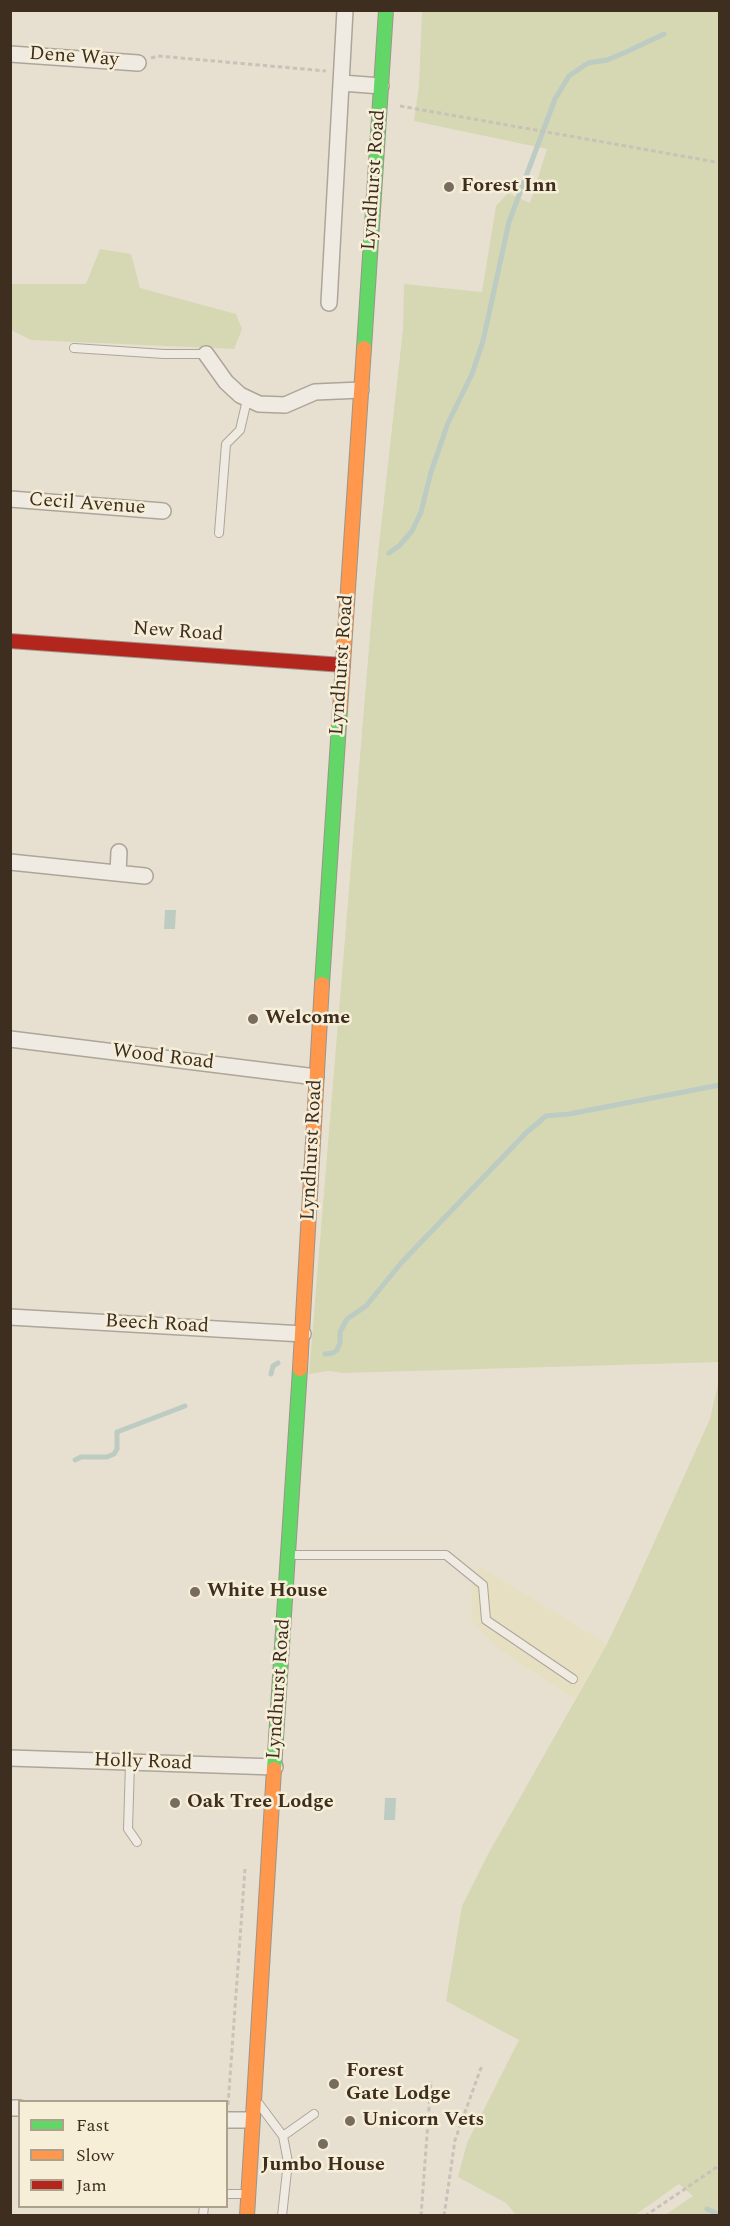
<!DOCTYPE html>
<style>
body{margin:0}
#map{position:relative;width:730px;height:2226px;overflow:hidden;background:#e7e0d1;font-family:Spectral,serif}
canvas{display:block}
.frame{position:absolute;inset:0;border:12px solid #3d2e20;pointer-events:none}
.legend{position:absolute;left:18px;top:2100px;width:210px;height:108px;box-sizing:border-box;background:#f7eed8;border:2px solid #ada18e;margin:0;padding:8px 10px;list-style:none;font-size:18px;color:#3d2e20}
.legend li{display:flex;align-items:center;gap:12px;height:30px}
.legend b{width:30px;border:2px solid #ada18e}
</style>
<div id="map">
<canvas width="730" height="2226"></canvas>
<div class="frame"></div>
<ul class="legend">
<li><b style="height:8px;background:#63d668"></b>Fast</li>
<li><b style="height:8px;background:#ff974d"></b>Slow</li>
<li><b style="height:8px;background:#b3261e"></b>Jam</li>
</ul>
</div>
<script>
const ctx = document.querySelector('canvas').getContext('2d');
ctx.lineJoin = 'round';
function paint(path, color) {
  ctx.fillStyle = color;
  ctx.fill(path, 'evenodd');
}
function toPath(rows) {
  const path = new Path2D();
  for (const r of rows) {
    path.moveTo(r[0], r[1]);
    for (let i = 2; i < r.length; i += 2) path.lineTo(r[i], r[i + 1]);
  }
  return path;
}
function trace(path, color, width, dash) {
  ctx.strokeStyle = color;
  ctx.lineWidth = width;
  ctx.lineCap = dash ? 'butt' : 'round';
  ctx.setLineDash(dash || []);
  ctx.stroke(path);
}
function label(font, color, halo, rows, align = 'center') {
  ctx.font = font + ' Spectral,serif';
  ctx.lineWidth = 5;
  ctx.setLineDash([]);
  ctx.textBaseline = 'middle';
  ctx.strokeStyle = halo;
  ctx.fillStyle = color;
  for (const [text, x, y, turn = 0] of rows) {
    ctx.save();
    ctx.translate(x, y);
    ctx.rotate((+turn || 0) * Math.PI / 180);
    ctx.textAlign = isNaN(turn) ? turn : align;
    if (halo) ctx.strokeText(text, 0, 0);
    ctx.fillText(text, 0, 0);
    ctx.restore();
  }
}
paint(toPath([
 [479,1566,607,1644,574,1699,497,1648,472,1621,471,1587]
]), '#e6dfc2');
paint(toPath([
 [422,11,719,11,719,1362,344,1373,328,1371,309,1374,373,599,403,329,404,284,482,292,496,206,508,193,530,203,547,149,414,121,419,86],
 [100,249,131,254,140,288,236,314,242,329,234,349,31,340,11,330,11,284,86,284],
 [719,1380,719,2215,665,2215,693,2196,679,2184,635,2215,516,2215,506,2203,458,2177,467,2143,519,2040,446,2001,462,1906,487,1856,607,1644,628,1600,710,1419]
]), '#d6d7b3');
paint(toPath([
 [165,910,176,910,175,929,164,929],
 [385,1798,396,1798,395,1820,384,1820]
]), '#bcccc2');
trace(toPath([
 [389,553,399,546,412,531,421,512,431,472,448,423,472,374,483,341,509,222,555,99,569,76,588,63,607,60,626,52,664,34],
 [325,1354,333,1353,337,1350,340,1343,340,1332,347,1319,366,1306,402,1262,526,1133,546,1116,569,1114,720,1085],
 [271,1374,273,1366,278,1363],
 [75,1460,81,1457,107,1457,114,1454,117,1449,117,1432,185,1406],
 [707,2209,720,2215]
]), '#bcccc2', 5);
const lane = toPath([
 [74,348,164,354,206,354],
 [219,533,226,444,240,430,247,400],
 [290,1555,446,1555,483,1585,486,1620,573,1679],
 [130,1763,128,1829,137,1842],
 [259,2104,283,2136,288,2162,282,2216],
 [283,2136,314,2114],
 [226,2194,246,2194],
 [203,2216,204,2206]
]);
const street = toPath([
 [10,54,138,63],
 [342,83,381,86],
 [329,303,345,10],
 [206,354,226,382,240,395,259,404,285,405,315,392,361,390],
 [10,499,163,511],
 [10,862,145,876],
 [118,873,119,852],
 [10,1039,316,1077],
 [10,1317,303,1334],
 [10,1758,275,1767],
 [10,2108,20,2108],
 [226,2120,251,2120]
]);
const fast = toPath([
 [364,348,386,10],
 [322,984,340,709],
 [274,1769,300,1369]
]);
const slow = toPath([
 [340,709,364,348],
 [300,1369,322,984],
 [247,2216,274,1769]
]);
const jam = toPath([
 [10,641,343,665]
]);
trace(lane, '#ada599', 10);
trace(street, '#ada599', 18);
trace(fast, '#9c958a', 16);
trace(slow, '#9c958a', 16);
trace(jam, '#9c958a', 16);
trace(toPath([
 [151,58,158,56,326,71],
 [400,106,716,162],
 [228,2105,245,1869],
 [421,2216,431,2081],
 [444,2216,455,2140,482,2065],
 [645,2216,720,2165]
]), '#c8c2b9', 3, [4.5, 3]);
trace(lane, '#efebe3', 8);
trace(street, '#efebe3', 15);
trace(fast, '#63d668', 14);
trace(slow, '#ff974d', 14);
trace(jam, '#b3261e', 14);
for (const [x, y, r, color] of [
 [449,187,6,"#786c5e"],
 [253,1019,6,"#786c5e"],
 [195,1592,6,"#786c5e"],
 [175,1803,6,"#786c5e"],
 [334,2084,6,"#786c5e"],
 [350,2121,6,"#786c5e"],
 [323,2144,6,"#786c5e"]
]) {
  const dot = new Path2D();
  dot.arc(x, y, r, 0, 2 * Math.PI);
  ctx.fillStyle = color;
  ctx.fill(dot);
  trace(dot, '#f7eed8', 2);
}
label('20px', '#3d2e20', '#f7eed8', [
 ["Dene Way",74,58,4],
 ["Lyndhurst Road",375,180,-86],
 ["Cecil Avenue",87,505,4],
 ["New Road",178,633,4],
 ["Lyndhurst Road",343,665,-86],
 ["Wood Road",163,1058,7],
 ["Lyndhurst Road",313,1150,-87],
 ["Beech Road",157,1325,3],
 ["Lyndhurst Road",280,1689,-86],
 ["Holly Road",143,1763,2]
]);
label('bold 20px', '#3d2e20', '#f7eed8', [
 ["Forest Inn",461,187],
 ["Welcome",265,1019],
 ["White House",207,1592],
 ["Oak Tree Lodge",187,1803],
 ["Forest",346,2072],
 ["Gate Lodge",346,2095],
 ["Unicorn Vets",362,2121],
 ["Jumbo House",323,2166,"center"]
], 'left');
</script>
